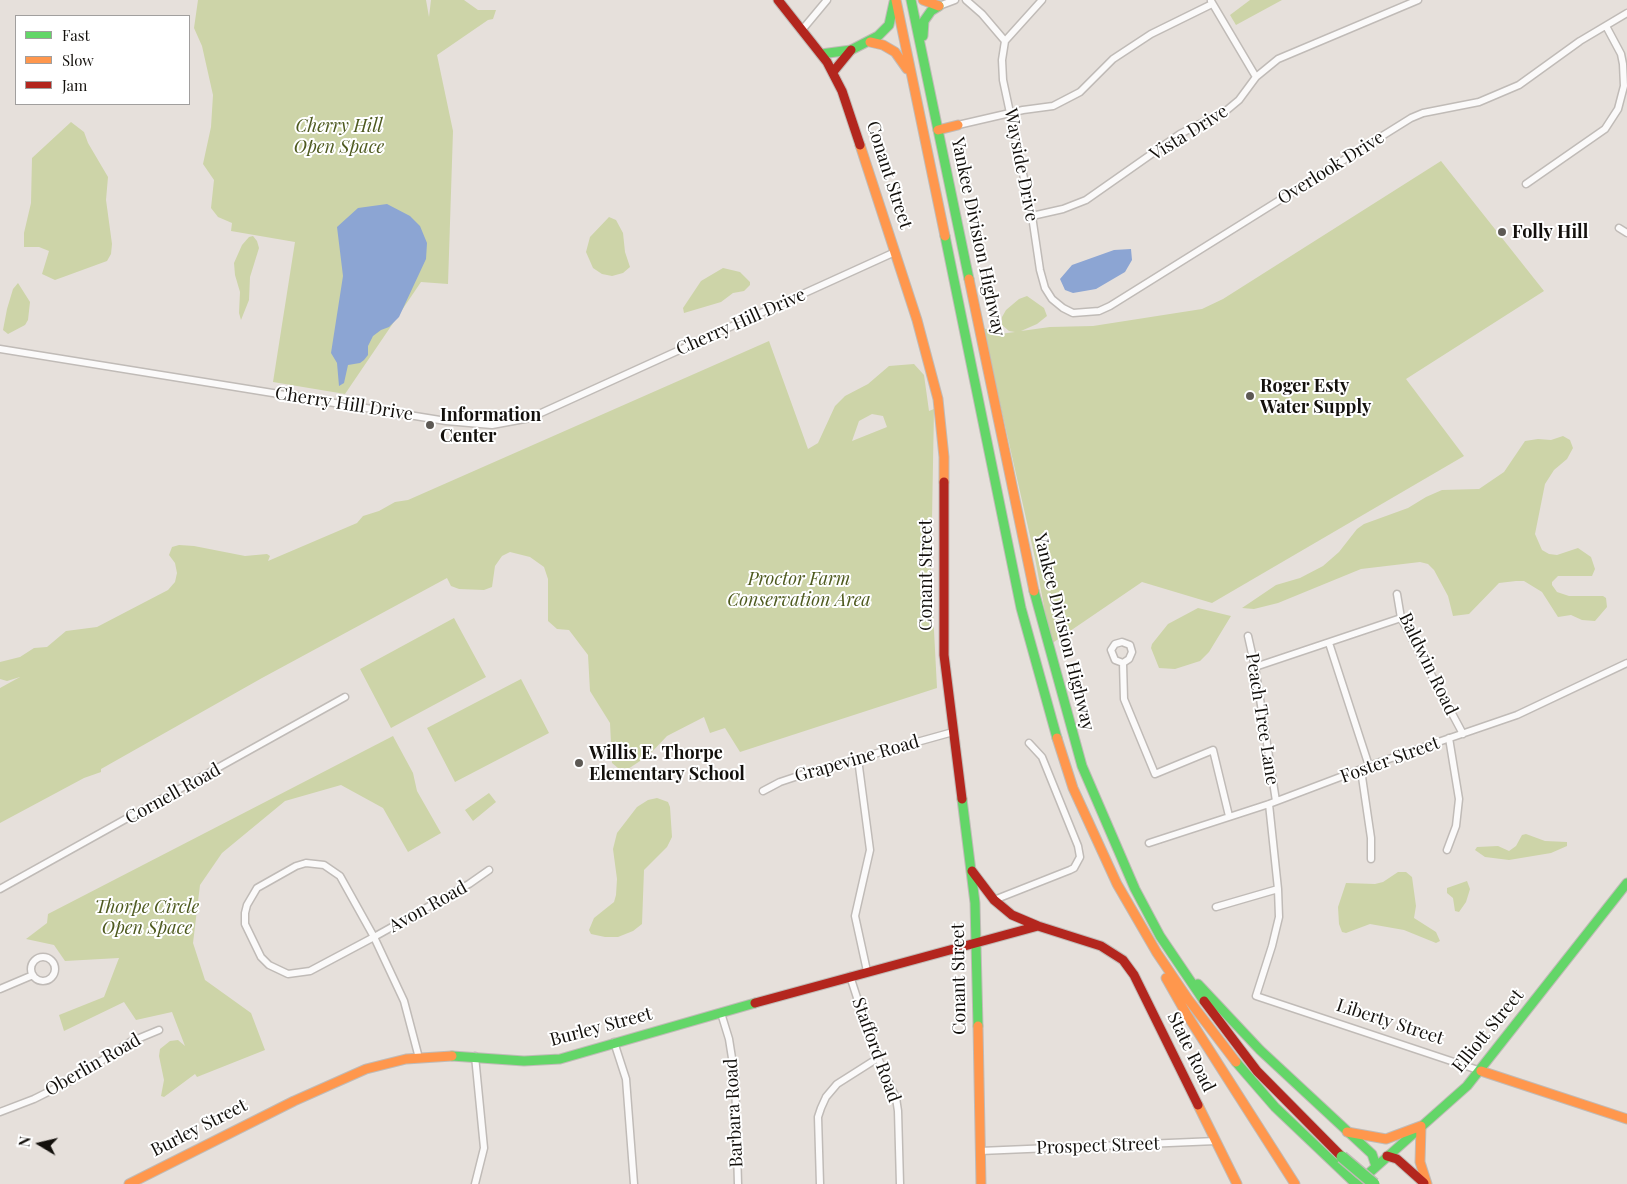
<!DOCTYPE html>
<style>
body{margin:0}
#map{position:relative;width:1627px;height:1184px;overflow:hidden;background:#e6e0db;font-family:"Playfair Display",serif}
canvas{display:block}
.legend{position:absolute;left:15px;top:15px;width:175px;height:90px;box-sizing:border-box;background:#fff;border:1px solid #a19f9e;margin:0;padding:6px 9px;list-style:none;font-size:15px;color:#13100c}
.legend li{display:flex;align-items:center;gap:10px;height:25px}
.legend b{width:25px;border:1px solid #a19f9e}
.north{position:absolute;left:15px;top:1119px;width:50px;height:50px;-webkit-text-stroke:4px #fff;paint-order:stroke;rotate:279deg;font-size:14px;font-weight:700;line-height:20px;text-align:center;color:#13100c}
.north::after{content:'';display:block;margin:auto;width:18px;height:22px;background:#13100c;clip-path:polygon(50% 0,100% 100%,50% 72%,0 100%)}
</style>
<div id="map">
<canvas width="1627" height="1184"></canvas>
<ul class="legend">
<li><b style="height:6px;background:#63d668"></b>Fast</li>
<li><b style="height:6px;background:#ff974d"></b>Slow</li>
<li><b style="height:6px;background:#b3261e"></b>Jam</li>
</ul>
<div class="north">N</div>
</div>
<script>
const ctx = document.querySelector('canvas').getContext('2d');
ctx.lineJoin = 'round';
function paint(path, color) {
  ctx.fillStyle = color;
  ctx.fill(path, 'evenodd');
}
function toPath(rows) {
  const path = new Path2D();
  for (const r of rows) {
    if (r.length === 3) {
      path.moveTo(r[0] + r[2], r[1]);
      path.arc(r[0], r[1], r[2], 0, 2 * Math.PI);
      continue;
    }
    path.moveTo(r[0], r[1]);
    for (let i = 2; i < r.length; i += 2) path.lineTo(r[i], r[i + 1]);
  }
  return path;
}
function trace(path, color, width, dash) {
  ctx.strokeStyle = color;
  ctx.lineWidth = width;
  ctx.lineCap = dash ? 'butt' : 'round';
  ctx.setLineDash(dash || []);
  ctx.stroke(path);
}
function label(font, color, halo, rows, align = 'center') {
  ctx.font = font + ' "Playfair Display",serif';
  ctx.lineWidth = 4;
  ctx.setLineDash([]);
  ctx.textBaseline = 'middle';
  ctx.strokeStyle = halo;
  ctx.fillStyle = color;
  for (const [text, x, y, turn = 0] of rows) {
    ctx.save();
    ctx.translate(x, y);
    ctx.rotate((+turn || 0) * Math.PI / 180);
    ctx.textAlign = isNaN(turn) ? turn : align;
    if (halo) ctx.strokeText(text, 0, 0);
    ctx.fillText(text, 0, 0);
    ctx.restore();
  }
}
paint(toPath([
 [198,0,426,0,429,17,431,0,464,0,478,10,496,10,493,19,488,20,437,55,453,131,448,284,421,282,345,394,273,382,295,242,231,231,232,223,218,217,211,208,214,180,203,164,211,127,213,95,202,46,194,28],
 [1250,0,1282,0,1236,25,1230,15],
 [71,122,84,132,88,143,108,177,106,200,112,244,111,254,107,261,55,280,42,274,49,251,39,247,24,247,24,233,31,203,32,158],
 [1441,161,1544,291,1406,379,1464,456,1212,603,1142,582,1051,644,1035,558,983,328,1000,334,1015,332,1009,331,1002,325,1002,317,1006,310,1019,299,1027,296,1044,308,1047,316,1037,324,1021,331,1050,327,1093,326,1202,309,1223,299],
 [609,217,616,220,623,233,625,252,630,267,623,273,612,276,602,274,593,268,586,252,590,237],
 [253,236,257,241,259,248,250,277,249,300,241,320,239,313,240,292,235,275,234,263,242,245,249,237],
 [723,268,740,272,750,282,750,285,744,291,733,293,721,302,684,313,683,308,701,281],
 [18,283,30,302,28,320,25,325,8,334,3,330,7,309,13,289],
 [769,341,808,449,818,443,835,406,845,396,868,384,889,366,914,364,924,375,929,411,934,409,931,573,937,688,740,752,725,728,710,733,704,717,667,736,649,755,628,769,618,768,612,763,610,723,590,691,588,655,569,630,557,629,548,621,548,579,544,567,530,557,510,552,502,556,495,566,492,587,484,590,459,589,451,586,447,578,262,678,101,769,101,772,84,778,0,823,0,688,20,677,7,681,0,679,0,662,20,657,34,648,47,647,66,631,97,627,168,590,175,582,177,573,175,563,169,555,172,547,179,545,194,546,245,556,267,554,270,556,268,561,357,523,363,516,379,511,395,502,408,500],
 [872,414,883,416,887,427,852,441,859,421],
 [1563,436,1570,440,1573,448,1567,459,1554,470,1545,484,1535,534,1542,550,1549,554,1557,555,1578,548,1591,557,1595,569,1592,576,1558,576,1552,582,1552,585,1557,592,1569,596,1603,596,1606,598,1607,607,1595,621,1582,620,1571,615,1558,617,1542,592,1524,581,1516,581,1499,583,1469,614,1453,616,1448,596,1434,570,1428,564,1420,562,1361,569,1278,603,1254,609,1242,608,1276,585,1300,578,1323,566,1339,552,1357,529,1364,524,1408,508,1426,497,1442,490,1479,489,1504,472,1525,441,1538,439,1551,440],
 [1198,608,1231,616,1209,652,1200,661,1175,669,1159,668,1151,648,1152,644,1168,624],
 [454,618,486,677,391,728,360,669],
 [521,679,549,733,455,782,427,728],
 [393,736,413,773,417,791,441,833,408,852,383,808,341,785,285,801,222,853,200,885,193,943,205,980,251,1013,265,1050,197,1077,195,1074,164,1097,161,1096,164,1080,159,1056,160,1049,170,1041,178,1040,185,1046,172,1012,136,1020,124,1002,64,1031,59,1015,104,997,119,958,65,961,54,945,26,939,47,923,48,914],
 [489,793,496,802,473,821,465,810],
 [657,798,668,802,670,807,672,837,667,847,644,870,642,924,633,931,618,937,605,937,591,934,589,930,594,918,614,902,616,895,617,879,613,849,617,833,637,807,648,800],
 [1526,834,1545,841,1567,842,1567,846,1551,853,1509,860,1485,857,1475,850,1477,847,1498,846,1509,851,1516,846,1522,835],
 [1398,872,1406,872,1412,877,1416,906,1414,918,1436,932,1440,941,1436,943,1404,930,1370,924,1346,933,1342,932,1339,924,1338,907,1346,883,1375,884,1383,882],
 [1467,881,1470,889,1466,902,1459,912,1455,911,1453,898,1447,893,1447,888]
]), '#cdd4a8');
paint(toPath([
 [387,204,410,216,420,226,427,243,426,259,399,317,389,327,381,330,373,336,368,346,368,355,364,360,360,363,348,365,344,383,339,386,337,363,331,353,343,276,337,227,358,208],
 [1131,249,1132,260,1125,272,1096,289,1073,293,1065,290,1060,279,1072,265,1114,250]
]), '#8ca5d3');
const street = toPath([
 [966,0,982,14,1005,41,1002,60,1003,80,1032,216,1040,270,1045,288,1052,299,1063,308,1073,313,1099,311,1110,306,1411,118,1423,113,1479,102,1519,85,1580,41,1627,13],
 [1211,1,1256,77],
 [939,6,955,0],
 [802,30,827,0],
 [1005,41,1042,0],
 [958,125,1023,110,1053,106,1080,92,1113,59,1151,34,1212,4],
 [1526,184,1605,129,1618,109,1624,86,1623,64,1621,54,1606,26],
 [1032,216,1063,209,1086,200,1180,134,1227,110,1239,100,1256,77,1278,59,1418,0],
 [1619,228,1627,233],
 [0,349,446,421,492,425,530,418,895,252],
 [1397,594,1401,618,1463,734],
 [1248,636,1255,667,1276,801],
 [1329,643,1369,766],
 [1123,663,1115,660,1111,650,1115,644,1122,642,1130,645,1132,652,1129,659,1123,663,1124,699,1155,774,1213,750,1229,816],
 [1255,667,1401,618],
 [858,759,870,850,855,916,867,971],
 [1361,770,1371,838,1371,859],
 [763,791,780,782,813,771,953,732],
 [1269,804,1278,889,1279,917,1272,946,1256,996,1481,1071],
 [1149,843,1269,804,1380,762,1517,715,1627,663],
 [1447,850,1456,826,1459,799,1449,738],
 [306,863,324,865,340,876,374,937,310,971,288,974,269,965,261,957,245,924,245,913,247,905,257,888,296,866,306,863],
 [0,889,345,697],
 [994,900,1070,870,1074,868,1080,857,1078,846,1042,757,1029,743],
 [1216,907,1278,889],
 [43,969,12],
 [850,976,873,1047,896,1098,898,1111,900,1184],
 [0,989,33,975],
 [721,1013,729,1039,735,1077,738,1184],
 [614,1042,626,1079,634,1184],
 [475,1056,484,1148,475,1184],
 [419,1058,404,1001,374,937,469,884,489,870],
 [0,1112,34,1099,72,1080,130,1042,159,1030],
 [980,1151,1216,1141],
 [820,1184,818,1117,821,1108,826,1097,837,1084,878,1058]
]);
const fast = toPath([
 [911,0,969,279],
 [923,36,924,21,931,11,939,6],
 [821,54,851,50,878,36,889,25,894,2],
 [945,236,1021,608,1057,738],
 [1034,591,1082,766,1135,889,1160,936,1204,1001],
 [962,799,975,903,978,1026],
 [1198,984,1260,1050,1372,1154,1376,1166],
 [452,1056,524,1061,560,1059,755,1003],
 [1236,1062,1275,1107,1356,1184],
 [1360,1181,1467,1086,1627,883]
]);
const slow = toPath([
 [896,0,945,236],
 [923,0,939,6],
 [870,42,883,45,895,52,907,69],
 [938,130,958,125],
 [860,145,917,320,938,399,944,457,944,482],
 [969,279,1034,591],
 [1057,738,1073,788,1117,884,1157,953,1188,999,1236,1062],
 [1166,978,1187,1015,1295,1184],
 [978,1026,981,1184],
 [1481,1071,1627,1119],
 [1198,1105,1237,1184],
 [1347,1132,1386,1139,1421,1126,1420,1162,1427,1184],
 [129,1184,294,1101,366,1069,406,1059,452,1056]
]);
const jam = toPath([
 [778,0,827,62,842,91,860,145],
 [833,72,851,50],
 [944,482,944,655,962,799],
 [972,871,994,900,1012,915,1038,926,1101,946,1123,960,1134,975,1198,1105],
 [1204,1001,1257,1071,1342,1157],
 [755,1003,1038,926],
 [1387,1156,1397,1159,1424,1183]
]);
trace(street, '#c0bbb7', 9);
trace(fast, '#c0bbb7', 11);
trace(slow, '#c0bbb7', 11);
trace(jam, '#c0bbb7', 11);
trace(street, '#fbfafa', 6);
trace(fast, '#63d668', 9);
trace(slow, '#ff974d', 9);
trace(jam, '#b3261e', 9);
const fastBridge = toPath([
 [1342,1157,1374,1184]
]);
trace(fastBridge, '#c0bbb7', 14, []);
trace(fastBridge, '#63d668', 11);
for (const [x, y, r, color] of [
 [1502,232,5,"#5d5954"],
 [1250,396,5,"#5d5954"],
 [430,425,5,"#5d5954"],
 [579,763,5,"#5d5954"]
]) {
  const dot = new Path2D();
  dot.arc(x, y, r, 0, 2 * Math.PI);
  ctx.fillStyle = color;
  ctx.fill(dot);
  trace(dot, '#fff', 2);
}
label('italic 18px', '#4e5a1f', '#fff', [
 ["Cherry Hill",339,126],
 ["Open Space",339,147],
 ["Proctor Farm",799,579],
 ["Conservation Area",799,600],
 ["Thorpe Circle",147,907],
 ["Open Space",147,928]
]);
label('18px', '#13100c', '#fff', [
 ["Vista Drive",1189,133,-32],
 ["Wayside Drive",1021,165,79],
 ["Overlook Drive",1331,168,-32],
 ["Conant Street",889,175,72],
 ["Yankee Division Highway",978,237,78],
 ["Cherry Hill Drive",741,322,-24],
 ["Cherry Hill Drive",344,404,9],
 ["Conant Street",926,575,-90],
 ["Yankee Division Highway",1064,632,76],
 ["Baldwin Road",1428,664,64],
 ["Peach Tree Lane",1262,719,81],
 ["Grapevine Road",857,759,-16],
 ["Foster Street",1390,760,-20],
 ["Cornell Road",173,794,-29],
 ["Avon Road",428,907,-29],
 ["Conant Street",959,979,-91],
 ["Liberty Street",1390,1022,18],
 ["Burley Street",601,1027,-15],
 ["Elliott Street",1488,1031,-51],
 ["Stafford Road",876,1050,70],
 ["State Road",1191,1052,64],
 ["Oberlin Road",93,1065,-30],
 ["Barbara Road",734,1113,-93],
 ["Burley Street",199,1128,-27],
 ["Prospect Street",1098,1146,-2]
]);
label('bold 18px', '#13100c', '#fff', [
 ["Folly Hill",1512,232],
 ["Roger Esty",1260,386],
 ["Water Supply",1260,407],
 ["Information",440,415],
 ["Center",440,436],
 ["Willis E. Thorpe",589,753],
 ["Elementary School",589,774]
], 'left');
</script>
